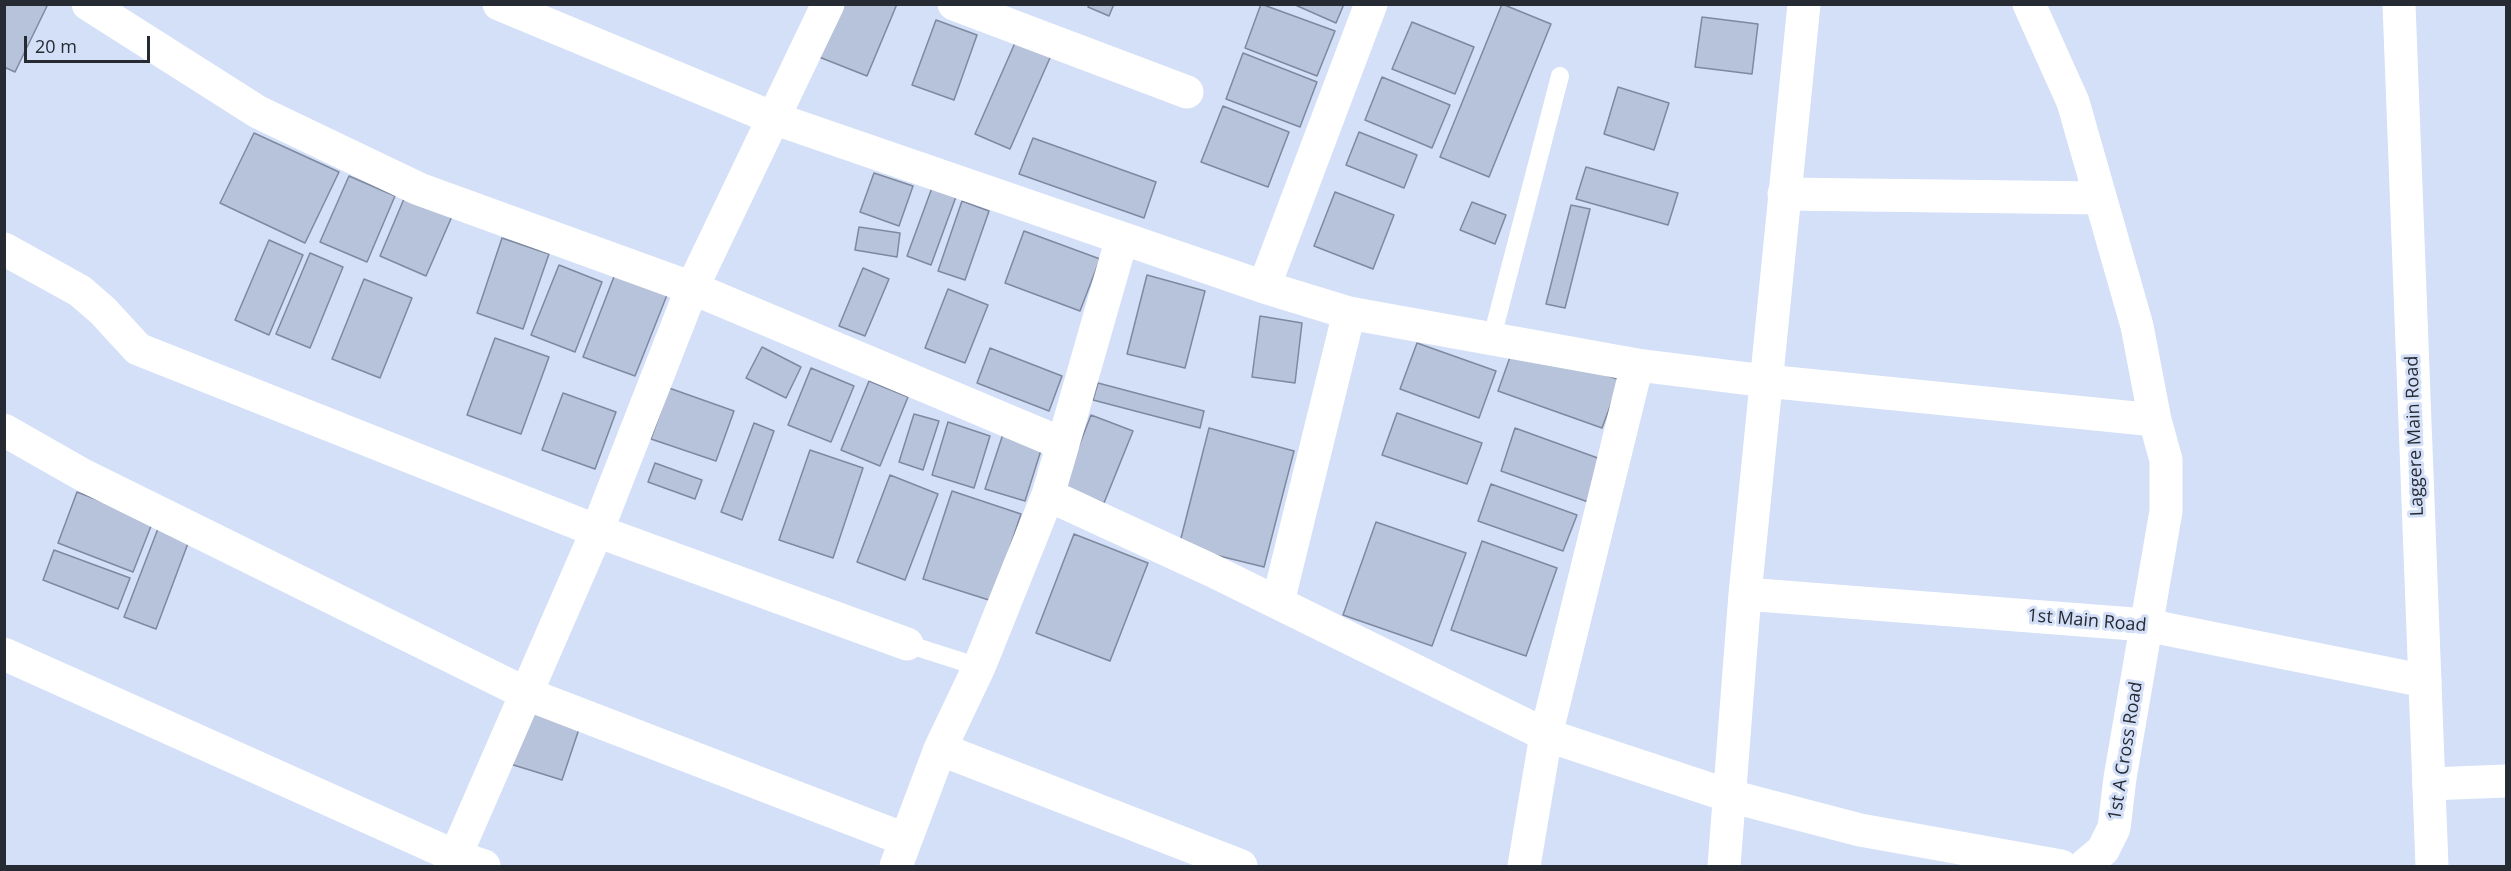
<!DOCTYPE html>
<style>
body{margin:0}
#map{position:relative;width:2511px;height:871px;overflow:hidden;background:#d3e0f8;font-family:"Open Sans",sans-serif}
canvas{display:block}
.frame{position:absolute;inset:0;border:6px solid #262a33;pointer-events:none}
.scale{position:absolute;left:24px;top:36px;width:126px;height:27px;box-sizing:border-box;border:3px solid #262a33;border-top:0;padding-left:8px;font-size:18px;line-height:21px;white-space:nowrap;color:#262a33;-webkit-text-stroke:4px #d3e0f8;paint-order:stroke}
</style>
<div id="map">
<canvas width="2511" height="871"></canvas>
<div class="frame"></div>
<div class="scale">20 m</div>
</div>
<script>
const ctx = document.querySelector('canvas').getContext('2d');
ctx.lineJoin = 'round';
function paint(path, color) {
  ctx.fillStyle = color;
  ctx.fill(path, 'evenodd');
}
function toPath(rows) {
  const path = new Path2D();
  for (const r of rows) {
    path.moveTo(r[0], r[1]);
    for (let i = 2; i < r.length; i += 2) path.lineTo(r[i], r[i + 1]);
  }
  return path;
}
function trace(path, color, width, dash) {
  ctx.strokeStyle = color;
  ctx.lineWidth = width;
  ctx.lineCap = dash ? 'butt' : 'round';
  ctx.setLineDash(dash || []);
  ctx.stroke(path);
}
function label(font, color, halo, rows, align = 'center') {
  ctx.font = font + ' "Open Sans",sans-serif';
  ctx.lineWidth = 6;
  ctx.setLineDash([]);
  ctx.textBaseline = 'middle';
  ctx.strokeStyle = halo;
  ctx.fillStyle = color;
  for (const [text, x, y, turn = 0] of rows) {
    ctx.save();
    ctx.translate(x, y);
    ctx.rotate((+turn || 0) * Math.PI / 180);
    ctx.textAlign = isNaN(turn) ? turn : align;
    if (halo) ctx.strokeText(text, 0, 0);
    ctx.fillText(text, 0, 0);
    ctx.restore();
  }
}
const building = toPath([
 [4,4,48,4,15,72,4,67,4,4],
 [835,4,897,4,867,76,814,55,835,4],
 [1089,4,1114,4,1109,16,1088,7,1089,4],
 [1261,4,1335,31,1317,76,1245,48,1261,4],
 [1293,4,1344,4,1336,23,1293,4],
 [1502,4,1551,24,1489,177,1440,157,1502,4],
 [1702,17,1758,24,1752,74,1695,67,1702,17],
 [936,20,977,35,954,100,912,85,936,20],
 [1412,22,1474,47,1455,94,1392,69,1412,22],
 [1018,36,1053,51,1010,149,975,134,1018,36],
 [1243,53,1317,82,1300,127,1226,99,1243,53],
 [1382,77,1450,105,1432,148,1365,120,1382,77],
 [1618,87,1669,103,1654,150,1604,134,1618,87],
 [1223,106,1289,132,1268,187,1201,162,1223,106],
 [1359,132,1417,155,1404,188,1346,165,1359,132],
 [254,133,339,172,305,243,220,203,254,133],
 [1033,138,1156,182,1144,218,1019,174,1033,138],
 [1586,167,1678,193,1668,225,1576,199,1586,167],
 [874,173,913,186,899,226,860,212,874,173],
 [349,176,395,196,367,262,320,242,349,176],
 [933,185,957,194,931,265,907,256,933,185],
 [1335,192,1394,215,1373,269,1314,246,1335,192],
 [406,194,453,214,426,276,380,256,406,194],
 [962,201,989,211,965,280,938,271,962,201],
 [1472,202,1506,215,1495,244,1460,230,1472,202],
 [1571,205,1590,209,1565,308,1546,304,1571,205],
 [859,227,900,233,897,257,855,250,859,227],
 [1024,231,1100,259,1080,311,1005,283,1024,231],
 [502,238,549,254,523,329,477,313,502,238],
 [269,240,303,255,269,335,235,320,269,240],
 [310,253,343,267,310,348,276,334,310,253],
 [559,265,602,282,575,352,531,335,559,265],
 [863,268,889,279,865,336,839,326,863,268],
 [615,274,667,295,635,376,583,357,615,274],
 [1147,275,1205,291,1185,368,1127,354,1147,275],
 [364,279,412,298,380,378,332,359,364,279],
 [948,289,988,305,965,363,925,348,948,289],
 [1260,316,1302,323,1295,383,1252,377,1260,316],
 [495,338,549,357,521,434,467,415,495,338],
 [1417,343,1496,371,1479,418,1400,389,1417,343],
 [1515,343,1620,380,1602,428,1498,391,1515,343],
 [762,347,801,367,786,398,746,378,762,347],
 [990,348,1062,376,1049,411,977,383,990,348],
 [811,368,854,386,831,442,788,425,811,368],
 [869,381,908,397,880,466,841,450,869,381],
 [1098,383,1204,411,1200,428,1093,400,1098,383],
 [669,388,734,411,716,461,651,439,669,388],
 [563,393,616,412,595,469,542,450,563,393],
 [1397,413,1482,443,1467,484,1382,455,1397,413],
 [914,414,939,421,923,470,899,462,914,414],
 [1091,415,1133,431,1104,503,1063,487,1091,415],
 [948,422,990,436,974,488,932,475,948,422],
 [754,423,774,431,742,520,721,512,754,423],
 [1209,428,1294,451,1264,567,1179,546,1209,428],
 [1515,428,1606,461,1591,503,1501,471,1515,428],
 [1003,434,1042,447,1025,501,985,489,1003,434],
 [810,450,863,468,833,558,779,540,810,450],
 [655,463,702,480,695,499,648,482,655,463],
 [890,475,938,494,905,580,857,562,890,475],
 [1491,484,1577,515,1563,551,1478,521,1491,484],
 [952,491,1021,514,992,601,923,579,952,491],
 [77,492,153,521,133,572,58,543,77,492],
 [1376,522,1466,553,1432,646,1343,615,1376,522],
 [159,526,190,538,156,629,124,617,159,526],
 [1074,534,1148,563,1110,661,1036,633,1074,534],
 [1482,541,1557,568,1526,656,1451,630,1482,541],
 [54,550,130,578,118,609,43,580,54,550],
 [530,706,581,723,562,780,507,763,530,706]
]);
paint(building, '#b7c3da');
trace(building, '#7e899f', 1.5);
trace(toPath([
 [1492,337,1560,76],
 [907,644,979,667]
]), '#fff', 18);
trace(toPath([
 [88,4,258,112,419,189,692,288,1063,444,1048,495,1213,571,1546,735,1730,796,1860,830,2061,866],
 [499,4,773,118,1264,287,1349,313,1637,365,1766,381,2155,420],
 [954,4,1187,92],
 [2029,4,2073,102,2137,326,2155,420,2166,460,2166,511,2120,778,2114,828,2103,850,2084,866],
 [1784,194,2100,198],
 [4,249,80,291,103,311,138,349,597,531,907,644],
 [1264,287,1371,4],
 [4,430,83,475,527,694,904,839],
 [1063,444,1122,238],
 [1745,594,2146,625,2425,681],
 [1278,602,1349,313],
 [4,654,457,857,484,866],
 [940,749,1241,866],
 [2429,784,2506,781],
 [451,866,597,531,692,288,828,4],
 [896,866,940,749,979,667,1048,495],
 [1524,866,1546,735,1637,365],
 [1724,866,1745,594,1804,4]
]), '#fff', 33);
trace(toPath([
 [2399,4,2432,866]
]), '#fff', 33);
label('18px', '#262a33', '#d3e0f8', [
 ["Laggere Main Road",2415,436,-92],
 ["1st Main Road",2087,621,5],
 ["1st A Cross Road",2126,751,-81]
]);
</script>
